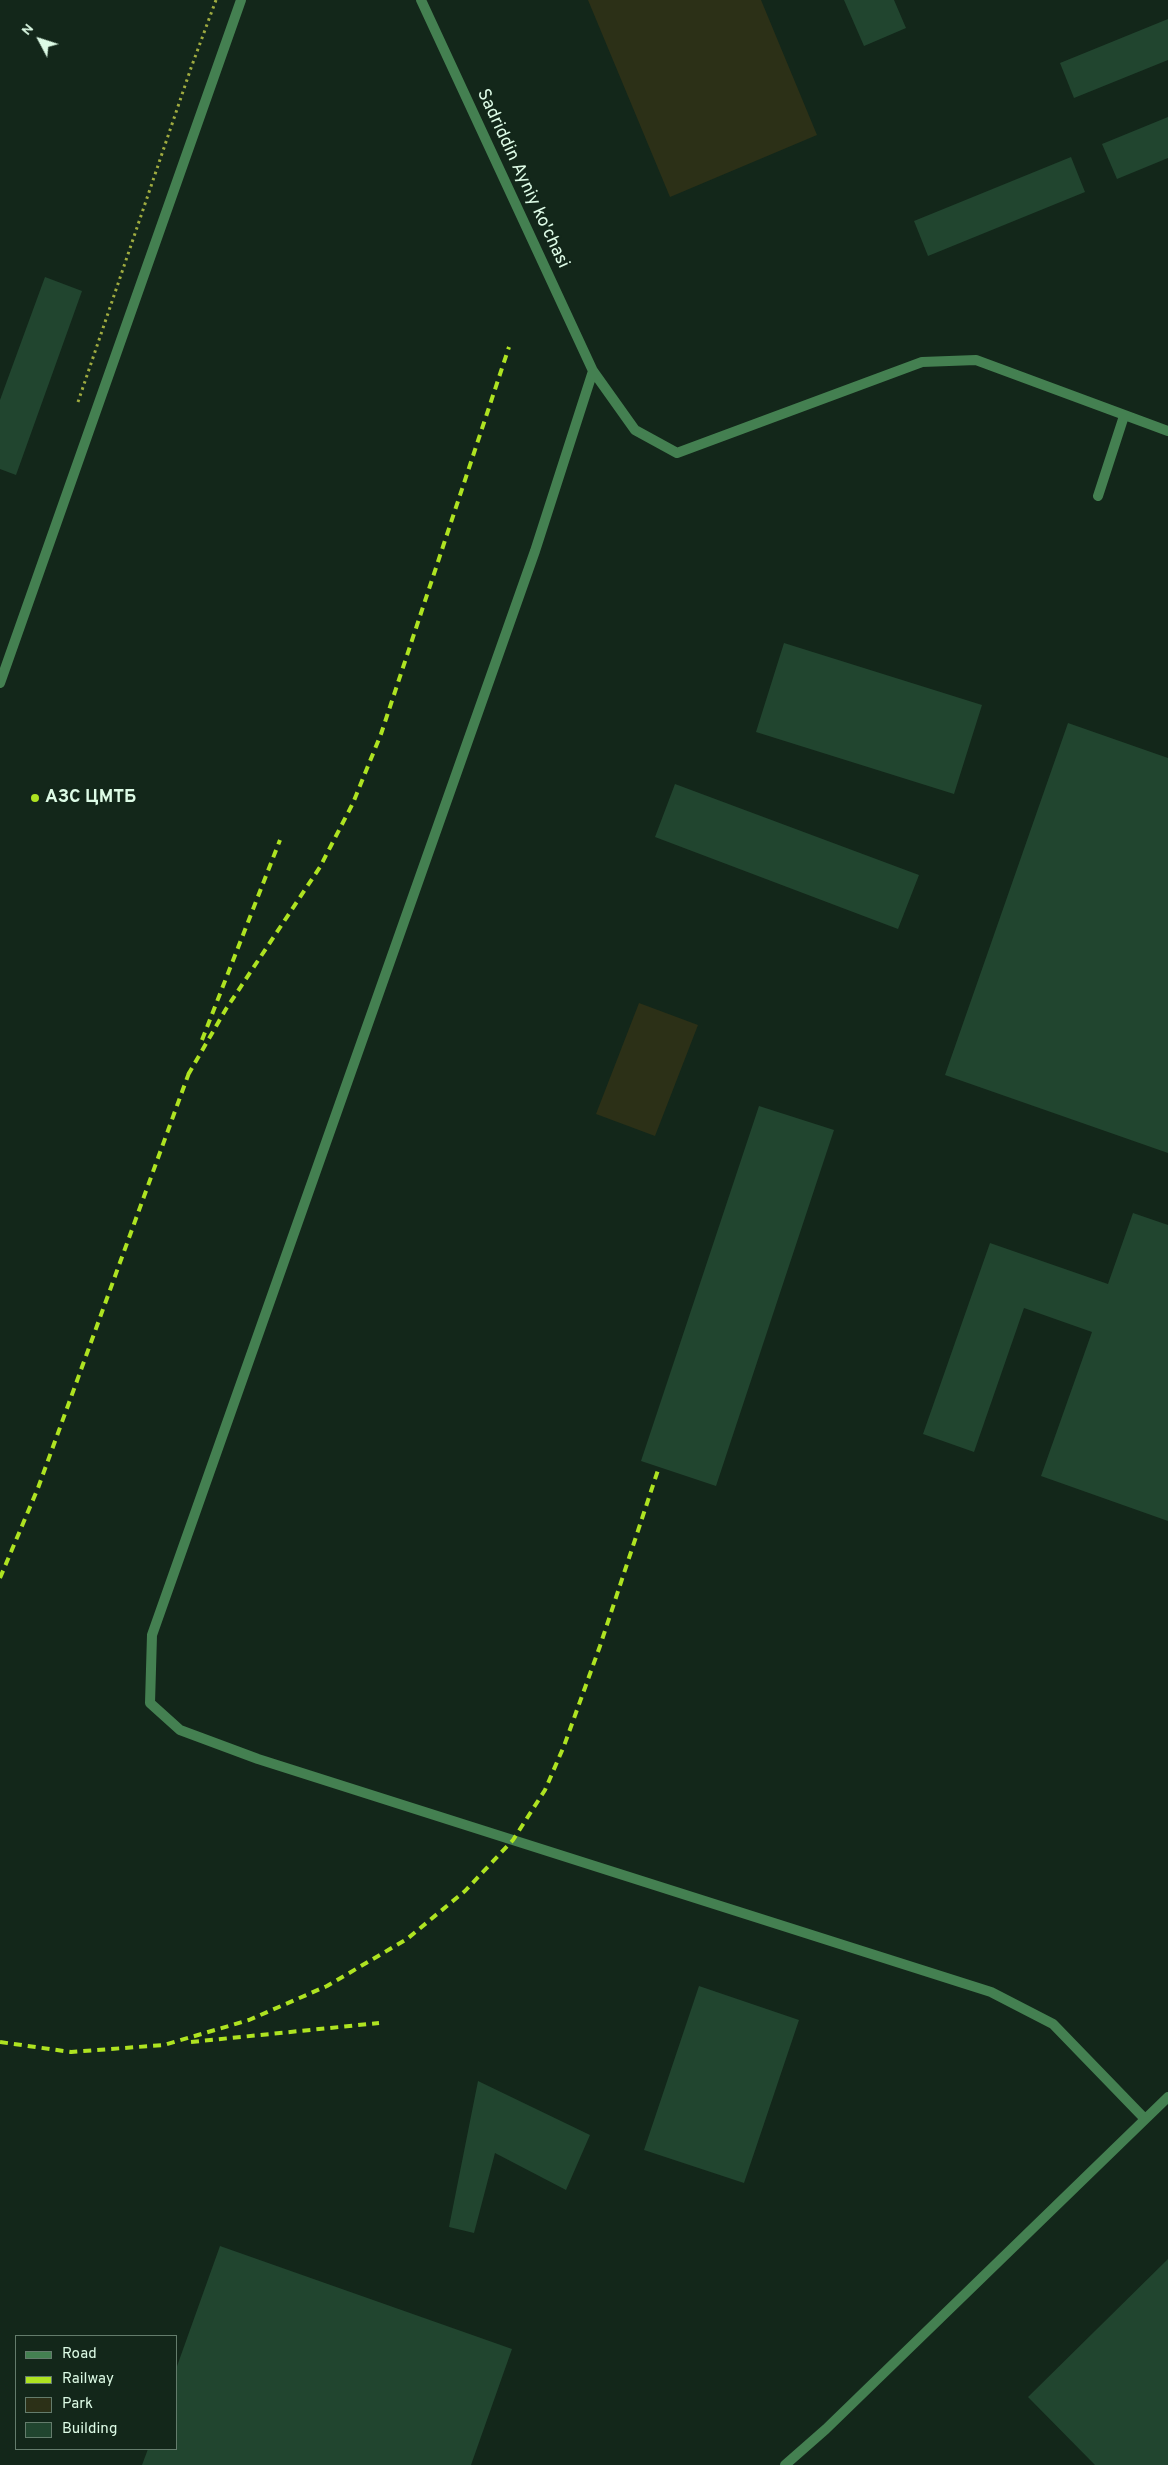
<!DOCTYPE html>
<meta charset="utf-8">
<style>
body{margin:0}
#map{position:relative;width:1168px;height:2465px;overflow:hidden;background:#13271a;font-family:Overpass,sans-serif}
canvas{display:block}
.legend{position:absolute;left:15px;top:2335px;width:162px;height:115px;box-sizing:border-box;background:#13271a;border:1px solid #647c6c;margin:0;padding:6px 9px;list-style:none;font-size:15px;color:#ddfbe6}
.legend li{display:flex;align-items:center;gap:10px;height:25px}
.legend b{width:25px;border:1px solid #647c6c}
.north{position:absolute;left:15px;top:15px;width:50px;height:50px;-webkit-text-stroke:4px #13271a;paint-order:stroke;rotate:310deg;font-size:14px;font-weight:700;line-height:20px;text-align:center;color:#ddfbe6}
.north::after{content:'';display:block;margin:auto;width:18px;height:22px;background:#ddfbe6;clip-path:polygon(50% 0,100% 100%,50% 72%,0 100%)}
</style>
<div id="map">
<canvas width="1168" height="2465"></canvas>
<ul class="legend">
<li><b style="height:6px;background:#448051"></b>Road</li>
<li><b style="height:6px;background:#aee321"></b>Railway</li>
<li><b style="height:14px;background:#2c3017"></b>Park</li>
<li><b style="height:14px;background:#21452f"></b>Building</li>
</ul>
<div class="north">N</div>
</div>
<script>
const ctx = document.querySelector('canvas').getContext('2d');
ctx.lineJoin = 'round';
function paint(path, color) {
  ctx.fillStyle = color;
  ctx.fill(path, 'evenodd');
}
function toPath(rows) {
  const path = new Path2D();
  for (const r of rows) {
    path.moveTo(r[0], r[1]);
    for (let i = 2; i < r.length; i += 2) path.lineTo(r[i], r[i + 1]);
  }
  return path;
}
function trace(path, color, width, dash) {
  ctx.strokeStyle = color;
  ctx.lineWidth = width;
  ctx.lineCap = dash ? 'butt' : 'round';
  ctx.setLineDash(dash || []);
  ctx.stroke(path);
}
function label(font, color, halo, rows, align = 'center') {
  ctx.font = font + ' Overpass,sans-serif';
  ctx.lineWidth = 4;
  ctx.setLineDash([]);
  ctx.textBaseline = 'middle';
  ctx.strokeStyle = halo;
  ctx.fillStyle = color;
  for (const [text, x, y, turn = 0] of rows) {
    ctx.save();
    ctx.translate(x, y);
    ctx.rotate((+turn || 0) * Math.PI / 180);
    ctx.textAlign = isNaN(turn) ? turn : align;
    if (halo) ctx.strokeText(text, 0, 0);
    ctx.fillText(text, 0, 0);
    ctx.restore();
  }
}
paint(toPath([
 [588,0,761,0,817,135,670,197],
 [639,1003,698,1025,655,1136,596,1114]
]), '#2c3017');
paint(toPath([
 [844,0,894,0,906,28,864,46],
 [1168,19,1168,60,1074,98,1060,63],
 [1168,117,1168,158,1117,179,1102,144],
 [1071,157,1085,192,928,256,914,221],
 [45,277,82,291,16,475,0,469,0,400],
 [784,643,982,705,954,794,756,732],
 [1068,723,1168,758,1168,1153,945,1075],
 [675,784,919,875,898,929,655,837],
 [759,1106,834,1130,716,1486,641,1461],
 [1133,1213,1168,1225,1168,1521,1041,1476,1092,1332,1024,1308,974,1452,923,1434,990,1243,1108,1284],
 [699,1986,799,2020,744,2183,644,2150],
 [478,2081,590,2135,566,2190,495,2153,474,2233,449,2227],
 [220,2246,512,2349,471,2465,142,2465,148,2449,176,2449,176,2369],
 [1168,2259,1168,2465,1095,2465,1028,2397]
]), '#21452f');
trace(toPath([
 [78,402,191,68,216,0]
]), '#a0ac40', 3, [2.5, 4]);
trace(toPath([
 [421,0,593,371,635,430,677,453,922,362,976,360,1168,431],
 [593,371,535,551,152,1635,150,1703,180,1730,258,1759,991,1992,1053,2024,1144,2118],
 [1098,496,1124,416],
 [0,683,241,0],
 [785,2465,826,2429,1168,2097]
]), '#448051', 10);
trace(toPath([
 [202,1040,280,840],
 [188,1075,226,1009,320,867,353,803,381,734,509,347],
 [0,1578,38,1488,190,1070],
 [0,2042,71,2052,164,2045,249,2020,327,1986,407,1939,465,1891,513,1840,545,1790,564,1746,600,1646,659,1467],
 [191,2042,379,2023]
]), '#aee321', 4, [8, 6]);
for (const [x, y, r, color] of [
 [35,798,5,"#aee321"]
]) {
  const dot = new Path2D();
  dot.arc(x, y, r, 0, 2 * Math.PI);
  ctx.fillStyle = color;
  ctx.fill(dot);
  trace(dot, '#13271a', 2);
}
label('18px', '#ddfbe6', '#13271a', [
 ["Sadriddin Ayniy ko'chasi",522,179,65]
]);
label('bold 18px', '#ddfbe6', '#13271a', [
 ["АЗС ЦМТБ",45,798]
], 'left');
</script>
